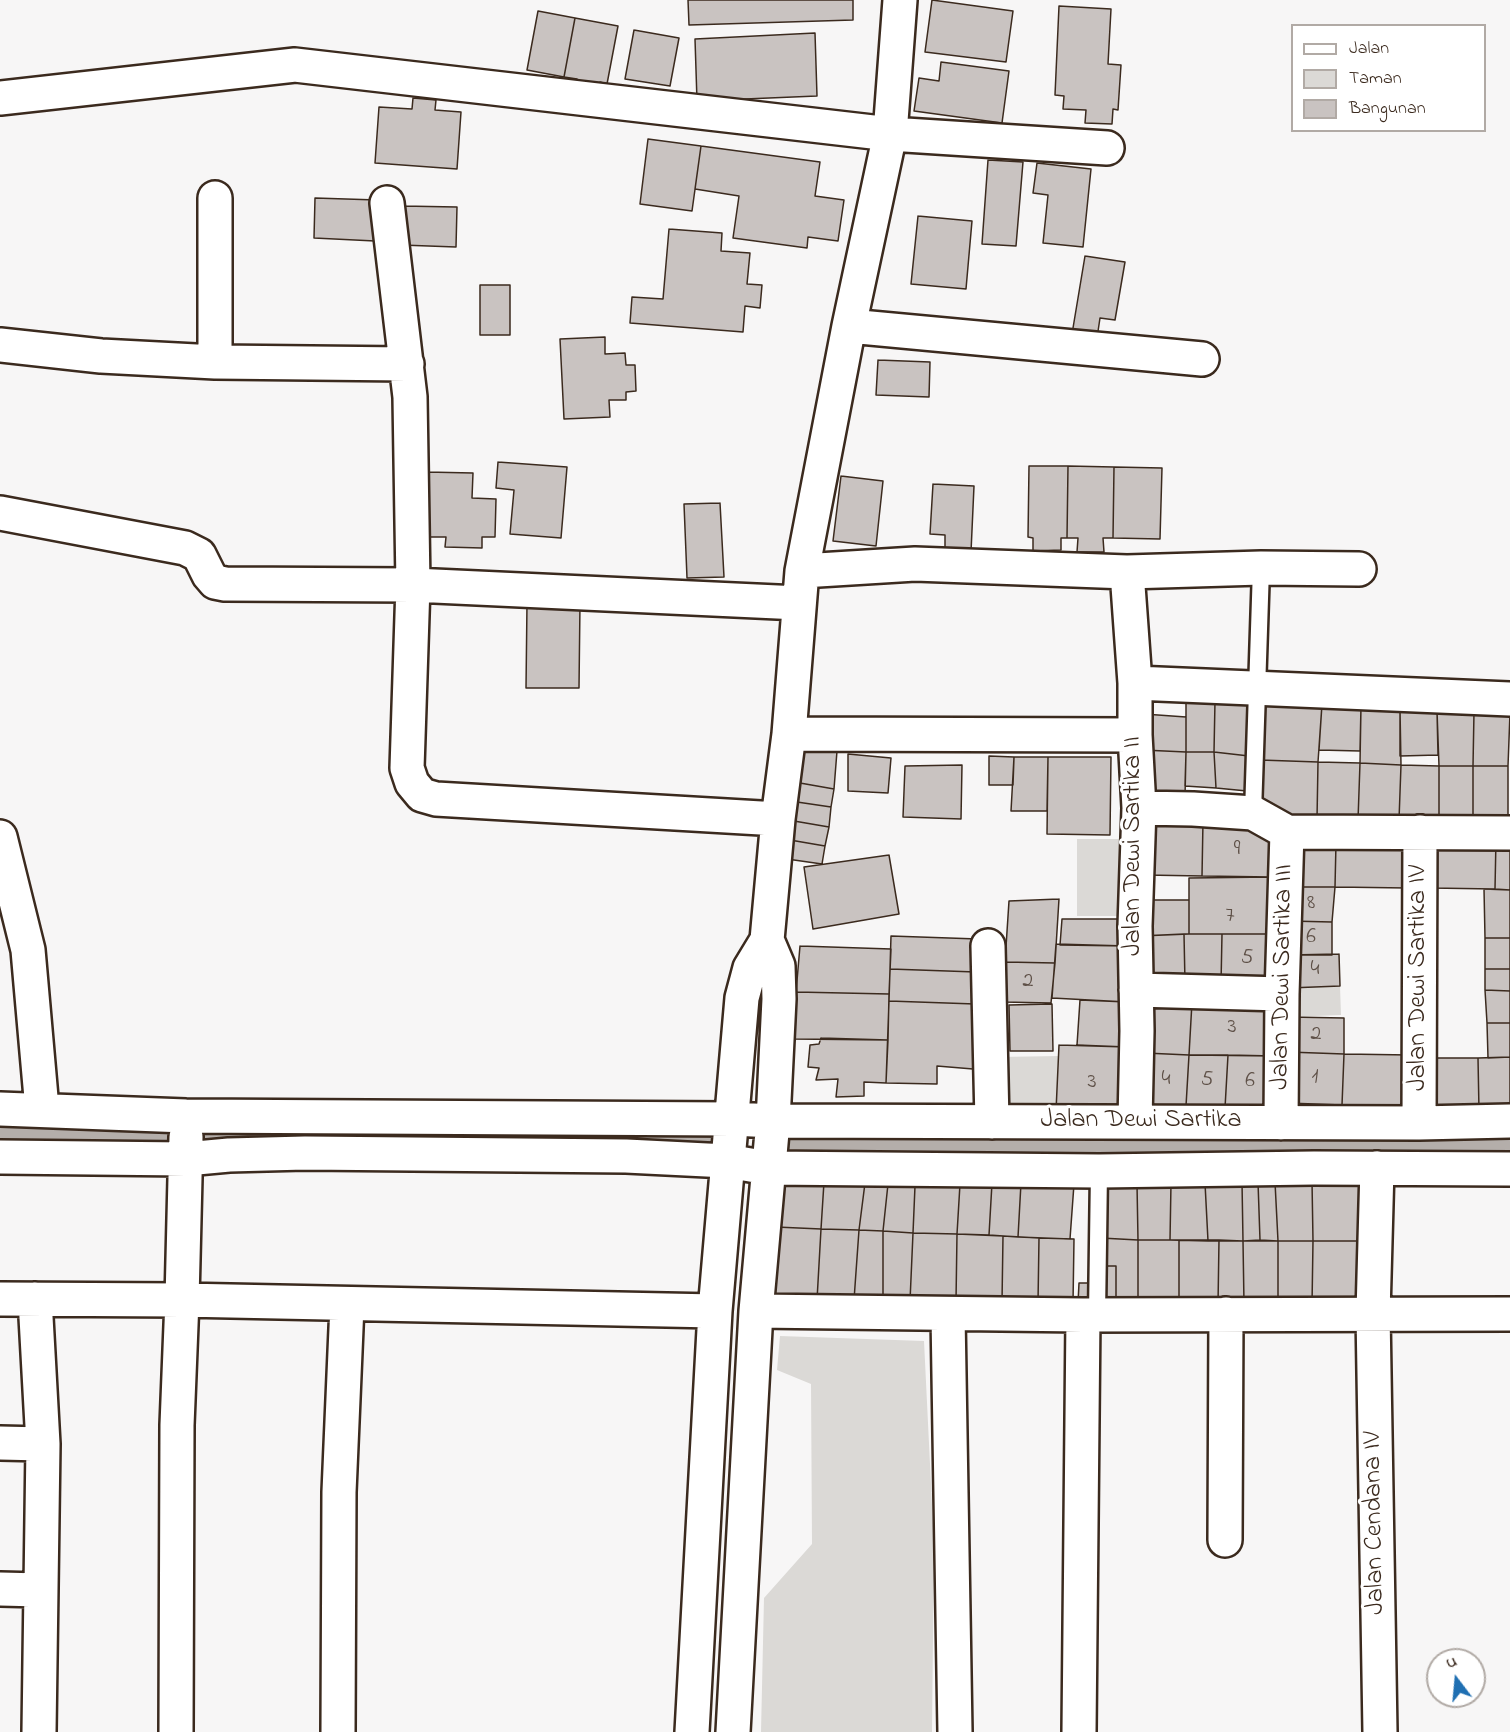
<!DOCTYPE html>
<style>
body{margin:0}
#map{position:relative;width:1510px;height:1732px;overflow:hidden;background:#f7f6f6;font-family:"Indie Flower",sans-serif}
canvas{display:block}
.legend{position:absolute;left:1291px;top:24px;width:195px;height:108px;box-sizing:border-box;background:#fff;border:2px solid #b1aaa5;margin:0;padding:8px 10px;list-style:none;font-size:18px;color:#3b2a1e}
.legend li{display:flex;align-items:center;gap:12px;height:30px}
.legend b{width:30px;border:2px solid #b1aaa5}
.north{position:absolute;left:1426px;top:1648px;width:60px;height:60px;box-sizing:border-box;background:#fff;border:2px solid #b1aaa5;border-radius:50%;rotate:344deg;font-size:16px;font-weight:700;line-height:24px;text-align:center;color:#3b2a1e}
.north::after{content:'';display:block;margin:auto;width:21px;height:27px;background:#1f6fb2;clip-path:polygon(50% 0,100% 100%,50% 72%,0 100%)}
</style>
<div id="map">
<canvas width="1510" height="1732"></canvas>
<ul class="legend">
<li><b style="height:8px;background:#fff"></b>Jalan</li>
<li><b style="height:16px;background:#dbd9d6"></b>Taman</li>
<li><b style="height:16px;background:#c9c3c1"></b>Bangunan</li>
</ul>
<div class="north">U</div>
</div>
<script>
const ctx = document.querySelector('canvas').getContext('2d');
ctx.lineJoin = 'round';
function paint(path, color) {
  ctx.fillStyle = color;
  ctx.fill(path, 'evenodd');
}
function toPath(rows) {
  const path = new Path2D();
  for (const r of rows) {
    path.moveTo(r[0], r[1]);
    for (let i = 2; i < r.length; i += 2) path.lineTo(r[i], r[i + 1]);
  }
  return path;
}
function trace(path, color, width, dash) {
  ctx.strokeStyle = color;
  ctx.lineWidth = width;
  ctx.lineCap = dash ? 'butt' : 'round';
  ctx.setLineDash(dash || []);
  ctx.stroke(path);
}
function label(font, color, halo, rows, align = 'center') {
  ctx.font = font + ' "Indie Flower",sans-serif';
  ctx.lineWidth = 6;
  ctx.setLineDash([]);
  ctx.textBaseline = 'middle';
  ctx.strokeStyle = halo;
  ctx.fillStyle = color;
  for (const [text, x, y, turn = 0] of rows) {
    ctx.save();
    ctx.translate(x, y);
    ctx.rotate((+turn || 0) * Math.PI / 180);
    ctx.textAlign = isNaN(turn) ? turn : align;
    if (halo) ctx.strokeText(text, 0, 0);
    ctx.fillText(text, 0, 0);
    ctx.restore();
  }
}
paint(toPath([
 [1077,839,1127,839,1127,916,1077,916],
 [1340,986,1341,1015,1289,1017,1289,988],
 [1059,1056,1056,1111,1000,1110,998,1057],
 [780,1336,924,1341,934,1546,932,1732,761,1732,764,1598,812,1544,811,1384,777,1370]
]), '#dbd9d6');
trace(toPath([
 [0,1137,161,1140,302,1140],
 [601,1142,712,1142],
 [787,1146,1510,1141]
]), '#b4aeaa', 57);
const building = toPath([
 [688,0,853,0,853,20,689,25,688,0],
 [932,0,1013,11,1006,62,925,52,932,0],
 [1059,6,1111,9,1108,64,1121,65,1118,110,1113,109,1112,124,1085,123,1086,110,1063,109,1064,96,1055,95,1059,6],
 [538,11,575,18,564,77,527,70,538,11],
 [575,18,618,26,607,84,600,82,598,94,575,90,577,79,564,77,575,18],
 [634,30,679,38,670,86,625,79,634,30],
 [815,33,817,96,697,101,695,39,815,33],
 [941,62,1009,71,1002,123,914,111,919,78,939,81,941,62],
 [413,98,436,100,435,110,461,112,457,169,375,163,379,107,412,109,413,98],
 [648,139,701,146,692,211,640,204,648,139],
 [701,146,820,162,815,196,844,200,838,241,808,237,807,248,733,238,739,196,695,189,701,146],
 [988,160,1023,162,1016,246,982,244,988,160],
 [1037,163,1091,169,1083,247,1043,243,1048,195,1033,193,1037,163],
 [315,198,377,200,375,241,314,238,315,198],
 [402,206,457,207,456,247,401,245,402,206],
 [918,216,972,221,966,289,911,284,918,216],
 [669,229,722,233,721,251,750,253,747,284,762,285,760,308,745,306,743,332,630,323,632,297,663,299,669,229],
 [1085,256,1125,262,1115,320,1100,318,1097,338,1072,334,1085,256],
 [480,285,510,285,510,335,480,335,480,285],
 [605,337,605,354,625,353,626,365,635,365,636,391,626,392,626,400,609,400,610,417,564,419,560,339,605,337],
 [878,360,930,362,929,397,876,395,878,360],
 [498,462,567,467,561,538,510,534,514,490,496,488,498,462],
 [1029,466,1068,466,1067,538,1061,538,1061,550,1033,551,1033,538,1028,537,1029,466],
 [1068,466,1114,467,1113,538,1103,538,1104,552,1077,552,1078,538,1067,538,1068,466],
 [1114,467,1162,468,1160,539,1113,538,1114,467],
 [426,472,473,473,472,498,496,499,495,537,482,537,482,548,445,547,446,537,424,537,426,472],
 [841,476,883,481,876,546,833,541,841,476],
 [933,484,974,486,971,552,945,552,945,535,930,534,933,484],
 [720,503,724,577,687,578,684,504,720,503],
 [527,603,580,603,579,688,526,688,527,603],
 [1263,700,1322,704,1318,762,1260,760,1263,700],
 [1186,701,1215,701,1214,752,1186,752,1186,701],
 [1215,701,1250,702,1249,756,1214,752,1215,701],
 [1322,704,1361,706,1360,751,1319,750,1322,704],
 [1361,706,1400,709,1401,765,1360,763,1361,706],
 [1400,709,1437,711,1438,755,1400,756,1400,709],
 [1437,711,1474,712,1473,766,1439,766,1437,711],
 [1474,712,1510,713,1508,766,1473,766,1474,712],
 [1144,714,1186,717,1186,752,1143,750,1144,714],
 [803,749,837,751,834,789,800,783,803,749],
 [1143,750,1186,752,1185,797,1145,795,1143,750],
 [1186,752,1214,752,1216,788,1185,786,1186,752],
 [1214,752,1249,756,1247,791,1216,788,1214,752],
 [848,754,891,758,888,793,848,791,848,754],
 [989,756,1014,757,1013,785,989,785,989,756],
 [1014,757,1048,757,1047,811,1011,811,1014,757],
 [1048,757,1111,757,1110,835,1047,834,1048,757],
 [1260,760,1318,762,1317,819,1266,813,1260,808,1260,760],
 [1318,762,1360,763,1358,820,1317,819,1318,762],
 [1360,763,1401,765,1399,820,1358,820,1360,763],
 [962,765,961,819,903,817,905,766,962,765],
 [1401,765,1439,766,1439,820,1399,820,1401,765],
 [1439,766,1473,766,1473,821,1439,820,1439,766],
 [1473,766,1508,766,1508,823,1473,821,1473,766],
 [800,783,834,789,831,807,797,802,800,783],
 [797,802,831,807,829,827,794,821,797,802],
 [1146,819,1203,821,1202,876,1145,875,1146,819],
 [794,821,829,827,825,846,790,840,794,821],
 [1203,821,1270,825,1272,877,1202,876,1203,821],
 [1430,839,1496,839,1495,889,1430,888,1430,839],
 [1496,839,1510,840,1510,890,1495,889,1496,839],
 [790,840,825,846,822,864,787,859,790,840],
 [1291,841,1336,843,1335,887,1289,887,1291,841],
 [1336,843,1408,844,1407,888,1335,887,1336,843],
 [889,855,899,914,813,929,804,867,889,855],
 [1272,877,1272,934,1189,934,1189,878,1272,877],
 [1289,887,1335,887,1332,922,1289,921,1289,887],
 [1484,889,1510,890,1510,938,1485,938,1484,889],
 [1059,899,1055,963,1005,962,1009,901,1059,899],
 [1142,900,1189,900,1189,934,1140,936,1142,900],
 [1062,919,1126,919,1127,946,1060,945,1062,919],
 [1289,921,1332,922,1332,955,1289,955,1289,921],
 [1184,934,1222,934,1221,984,1185,983,1184,934],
 [1184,934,1185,983,1142,983,1140,936,1184,934],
 [1222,934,1272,934,1272,984,1221,984,1222,934],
 [891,936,978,939,976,972,890,969,891,936],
 [1485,938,1510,938,1510,969,1485,969,1485,938],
 [1056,944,1127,946,1127,1002,1052,998,1056,944],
 [800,946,891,949,889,994,796,992,800,946],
 [1339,954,1340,986,1289,988,1289,955,1339,954],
 [1005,962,1055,963,1051,1003,1003,1002,1005,962],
 [890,969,976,972,975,1004,889,1001,890,969],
 [1485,969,1510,969,1510,991,1485,990,1485,969],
 [1485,990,1510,991,1510,1023,1487,1023,1485,990],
 [796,992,889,994,888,1040,792,1039,796,992],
 [1146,998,1192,1002,1189,1055,1145,1053,1146,998],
 [1080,1000,1127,1002,1127,1047,1077,1045,1080,1000],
 [889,1001,975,1004,973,1069,937,1066,937,1084,886,1083,889,1001],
 [1192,1002,1275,1002,1274,1056,1189,1055,1192,1002],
 [1052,1004,1053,1051,1010,1051,1009,1005,1052,1004],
 [1289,1017,1344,1018,1344,1054,1288,1052,1289,1017],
 [1487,1023,1510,1023,1510,1057,1488,1058,1487,1023],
 [821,1038,888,1040,886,1083,864,1082,864,1096,836,1097,838,1079,816,1080,819,1068,808,1067,810,1045,819,1044,821,1038],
 [1059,1045,1127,1047,1125,1114,1056,1111,1059,1045],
 [1288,1052,1344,1054,1342,1105,1287,1103,1288,1052],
 [1145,1053,1189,1055,1186,1106,1143,1106,1145,1053],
 [1344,1054,1410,1055,1408,1107,1342,1105,1344,1054],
 [1189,1055,1228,1055,1225,1108,1186,1106,1189,1055],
 [1228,1055,1274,1056,1274,1111,1225,1108,1228,1055],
 [1510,1057,1510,1110,1479,1111,1478,1058,1510,1057],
 [1427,1058,1478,1058,1479,1111,1430,1114,1427,1058],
 [1364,1180,1362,1241,1313,1241,1312,1181,1364,1180],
 [780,1181,824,1182,821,1229,776,1227,780,1181],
 [1312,1181,1313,1241,1278,1241,1275,1182,1312,1181],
 [824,1182,865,1183,859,1230,821,1229,824,1182],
 [1242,1182,1243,1241,1208,1241,1205,1183,1242,1182],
 [1242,1182,1258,1182,1260,1240,1243,1241,1242,1182],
 [1258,1182,1275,1182,1278,1241,1260,1240,1258,1182],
 [865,1183,888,1184,883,1231,859,1230,865,1183],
 [992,1183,989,1235,957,1234,960,1184,992,1183],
 [992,1183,1021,1183,1018,1237,989,1235,992,1183],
 [1021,1183,1074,1184,1070,1239,1018,1237,1021,1183],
 [1171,1183,1170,1240,1138,1240,1137,1184,1171,1183],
 [1171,1183,1205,1183,1208,1241,1170,1240,1171,1183],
 [888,1184,915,1186,913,1233,883,1231,888,1184],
 [960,1184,957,1234,913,1233,915,1186,960,1184],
 [1103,1184,1137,1184,1138,1240,1101,1238,1103,1184],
 [776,1227,821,1229,817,1300,773,1299,776,1227],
 [821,1229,859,1230,854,1300,817,1300,821,1229],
 [859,1230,883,1231,883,1300,854,1300,859,1230],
 [883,1231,913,1233,910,1301,883,1300,883,1231],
 [913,1233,957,1234,956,1301,910,1301,913,1233],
 [957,1234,1003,1236,1002,1302,956,1301,957,1234],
 [1003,1236,1039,1238,1038,1303,1002,1302,1003,1236],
 [1039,1238,1074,1239,1073,1303,1038,1303,1039,1238],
 [1101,1238,1138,1240,1138,1304,1116,1304,1116,1266,1102,1266,1101,1238],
 [1138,1240,1179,1240,1179,1304,1138,1304,1138,1240],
 [1179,1240,1219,1240,1218,1305,1179,1304,1179,1240],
 [1219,1240,1243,1241,1244,1304,1218,1305,1219,1240],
 [1243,1241,1278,1241,1278,1305,1244,1304,1243,1241],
 [1278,1241,1313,1241,1312,1305,1278,1305,1278,1241],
 [1313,1241,1362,1241,1362,1305,1312,1305,1313,1241],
 [1100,1266,1116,1266,1116,1304,1099,1303,1100,1266],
 [1079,1283,1094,1283,1093,1303,1078,1303,1079,1283]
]);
paint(building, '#c9c3c1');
trace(building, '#3b2a1e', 1.5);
const service = toPath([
 [1253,813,1261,568],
 [1097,1315,1099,1171]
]);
const minor = toPath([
 [0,98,295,65,890,134,1107,148],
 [215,198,215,362],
 [387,203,410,397,413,585,407,768,412,783,422,795,436,799,778,819],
 [849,326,1202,359],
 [0,345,101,356,215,362,407,364],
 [0,513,185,548,199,555,209,575,215,582,225,584,413,585,799,603],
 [802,571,915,564,1127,572,1261,568,1359,569],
 [1127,572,1135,683,1135,735,1139,808,1135,926,1137,1031,1135,1121],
 [1135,683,1510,699],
 [789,734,1135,735],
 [1139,808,1193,809,1253,813,1287,832,1510,833],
 [0,837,28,950,42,1109],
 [988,946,992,1122],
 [1136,990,1282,994],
 [0,1109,186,1116,733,1119,773,1121,1419,1123,1510,1121],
 [1281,1123,1282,994,1287,832],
 [1419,1123,1420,832],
 [0,1157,186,1159,229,1155,305,1153,626,1156,727,1161,768,1168,1099,1171,1314,1168,1510,1169],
 [1377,1168,1373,1313,1380,1732],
 [0,1299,182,1300,715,1311],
 [35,1299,43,1444,39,1732],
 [756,1311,1083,1315,1510,1314],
 [948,1315,955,1732],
 [0,1443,43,1444],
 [1225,1540,1226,1314],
 [0,1589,40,1590],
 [176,1732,177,1425,182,1300,186,1137],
 [338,1732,339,1492,347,1305],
 [692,1732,715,1311,742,998,750,968,767,940,778,819,789,734,802,571,849,326,890,134,900,0],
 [733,1732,756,1311,773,1121,779,999,778,966,767,940],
 [1079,1732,1083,1315]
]);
trace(service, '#3b2a1e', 21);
trace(minor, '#3b2a1e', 38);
trace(service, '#fff', 16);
trace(minor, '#fff', 33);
label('22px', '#5e5047', null, [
 ["9",1237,850],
 ["8",1311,904],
 ["7",1230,917],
 ["6",1311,938],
 ["5",1247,959],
 ["4",1315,970],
 ["2",1028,982],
 ["3",1232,1028],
 ["2",1316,1035],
 ["1",1315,1078],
 ["4",1166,1080],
 ["5",1207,1081],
 ["6",1250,1082],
 ["3",1092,1083]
]);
label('26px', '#3b2a1e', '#fff', [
 ["Jalan Dewi Sartika II",1135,846,-90],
 ["Jalan Dewi Sartika III",1284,977,-89],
 ["Jalan Dewi Sartika IV",1420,978,-90],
 ["Jalan Dewi Sartika",1141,1122],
 ["Jalan Cendana IV",1376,1523,-91]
]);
</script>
